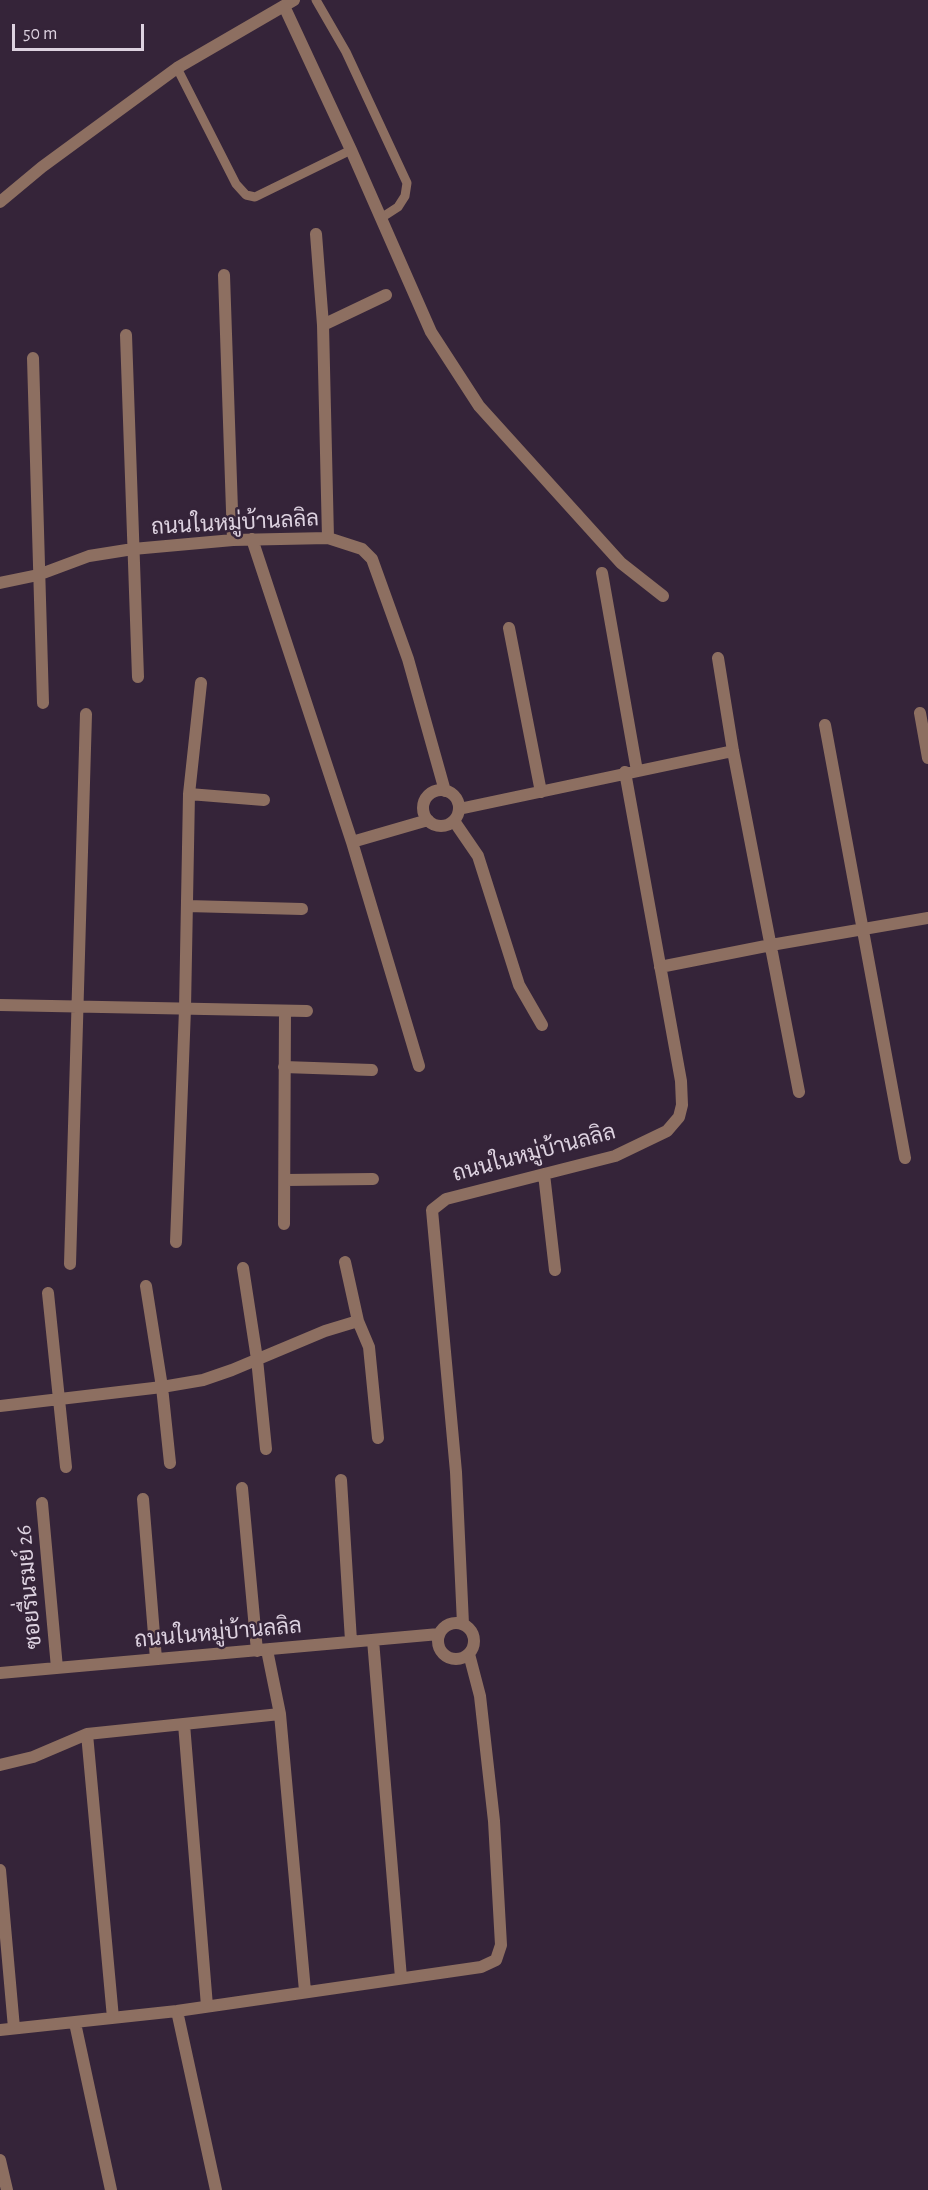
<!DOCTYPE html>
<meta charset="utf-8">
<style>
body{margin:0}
#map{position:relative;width:928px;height:2190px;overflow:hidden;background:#352439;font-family:"Alegreya Sans",sans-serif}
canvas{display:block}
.scale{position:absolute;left:12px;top:24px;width:132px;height:27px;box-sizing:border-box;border:3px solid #ddd2e0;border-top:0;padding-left:8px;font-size:18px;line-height:21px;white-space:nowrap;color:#ddd2e0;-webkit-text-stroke:4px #352439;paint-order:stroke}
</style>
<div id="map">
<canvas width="928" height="2190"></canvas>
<div class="scale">50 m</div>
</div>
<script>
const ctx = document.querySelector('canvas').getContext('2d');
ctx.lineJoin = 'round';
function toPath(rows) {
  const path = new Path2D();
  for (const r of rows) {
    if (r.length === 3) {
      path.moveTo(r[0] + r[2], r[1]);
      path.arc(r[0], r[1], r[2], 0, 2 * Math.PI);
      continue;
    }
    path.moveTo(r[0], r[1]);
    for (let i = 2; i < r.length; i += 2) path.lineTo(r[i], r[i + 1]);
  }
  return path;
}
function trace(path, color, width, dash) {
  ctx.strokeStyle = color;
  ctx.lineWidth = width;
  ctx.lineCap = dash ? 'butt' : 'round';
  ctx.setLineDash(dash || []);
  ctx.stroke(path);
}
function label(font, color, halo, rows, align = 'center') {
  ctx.font = font + ' "Alegreya Sans",Sarabun,sans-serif';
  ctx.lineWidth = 5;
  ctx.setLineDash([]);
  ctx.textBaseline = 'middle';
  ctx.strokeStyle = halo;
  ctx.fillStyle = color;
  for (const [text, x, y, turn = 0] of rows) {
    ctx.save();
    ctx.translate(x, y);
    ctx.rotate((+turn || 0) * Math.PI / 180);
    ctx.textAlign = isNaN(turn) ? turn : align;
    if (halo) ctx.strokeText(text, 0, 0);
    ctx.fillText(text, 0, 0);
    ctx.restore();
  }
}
trace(toPath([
 [316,0,346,52,407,183,405,196,398,207,381,218],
 [177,68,236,184,246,195,255,197,351,150]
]), '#8d6f61', 9);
trace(toPath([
 [284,6,351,150,431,332,479,406,621,563,663,596],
 [0,202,42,167,177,68,294,0],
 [316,234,323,325,328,538],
 [224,275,233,540],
 [323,325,386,295],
 [126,335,138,677],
 [33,358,43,703],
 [252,539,352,842,419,1066],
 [602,573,637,771],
 [0,583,38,575,89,556,133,549,233,540,328,538,362,549,372,559,408,659,445,791],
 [509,628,541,792],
 [718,658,733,751,799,1092],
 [920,713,928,758],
 [825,725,905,1158],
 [441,808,18],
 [189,794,264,800],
 [459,809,733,751],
 [454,821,478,856,519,985,542,1025],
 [352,842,428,820],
 [187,906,302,909],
 [660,967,771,945,928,918],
 [0,1005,307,1011],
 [284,1067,372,1070],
 [544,1174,555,1270],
 [286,1180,373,1179],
 [284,1224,285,1011],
 [176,1242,185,1009,189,794,201,683],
 [345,1262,358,1321,369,1347,378,1438],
 [70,1264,86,714],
 [243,1268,257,1359,266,1449],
 [146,1286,162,1387,170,1463],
 [48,1293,66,1467],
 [0,1406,162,1387,203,1380,232,1370,325,1331,358,1321],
 [341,1480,351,1641],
 [242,1488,257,1651],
 [143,1499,156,1659],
 [42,1503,57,1668],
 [456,1641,18],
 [463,1624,456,1472,432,1210,446,1199,615,1156,667,1131,679,1117,682,1105,681,1081,625,772],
 [373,1640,401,1978],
 [0,1673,439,1634],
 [280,1714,305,1991],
 [184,1724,207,2006],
 [87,1734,113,2018],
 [0,1765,33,1757,87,1734,280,1714,267,1650],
 [0,1870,14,2028],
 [177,2011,216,2190],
 [75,2023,111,2190],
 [0,2030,177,2011,481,1967,496,1960,501,1945,494,1821,480,1696,469,1654],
 [0,2160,7,2190]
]), '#8d6f61', 12);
label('22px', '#ddd2e0', '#352439', [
 ["ถนนในหมู่บ้านลลิล",235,523,-3],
 ["ถนนในหมู่บ้านลลิล",534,1153,-15],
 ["ซอยรื่นรมย์ 26",29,1587,-95],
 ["ถนนในหมู่บ้านลลิล",218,1633,-5]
]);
</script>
